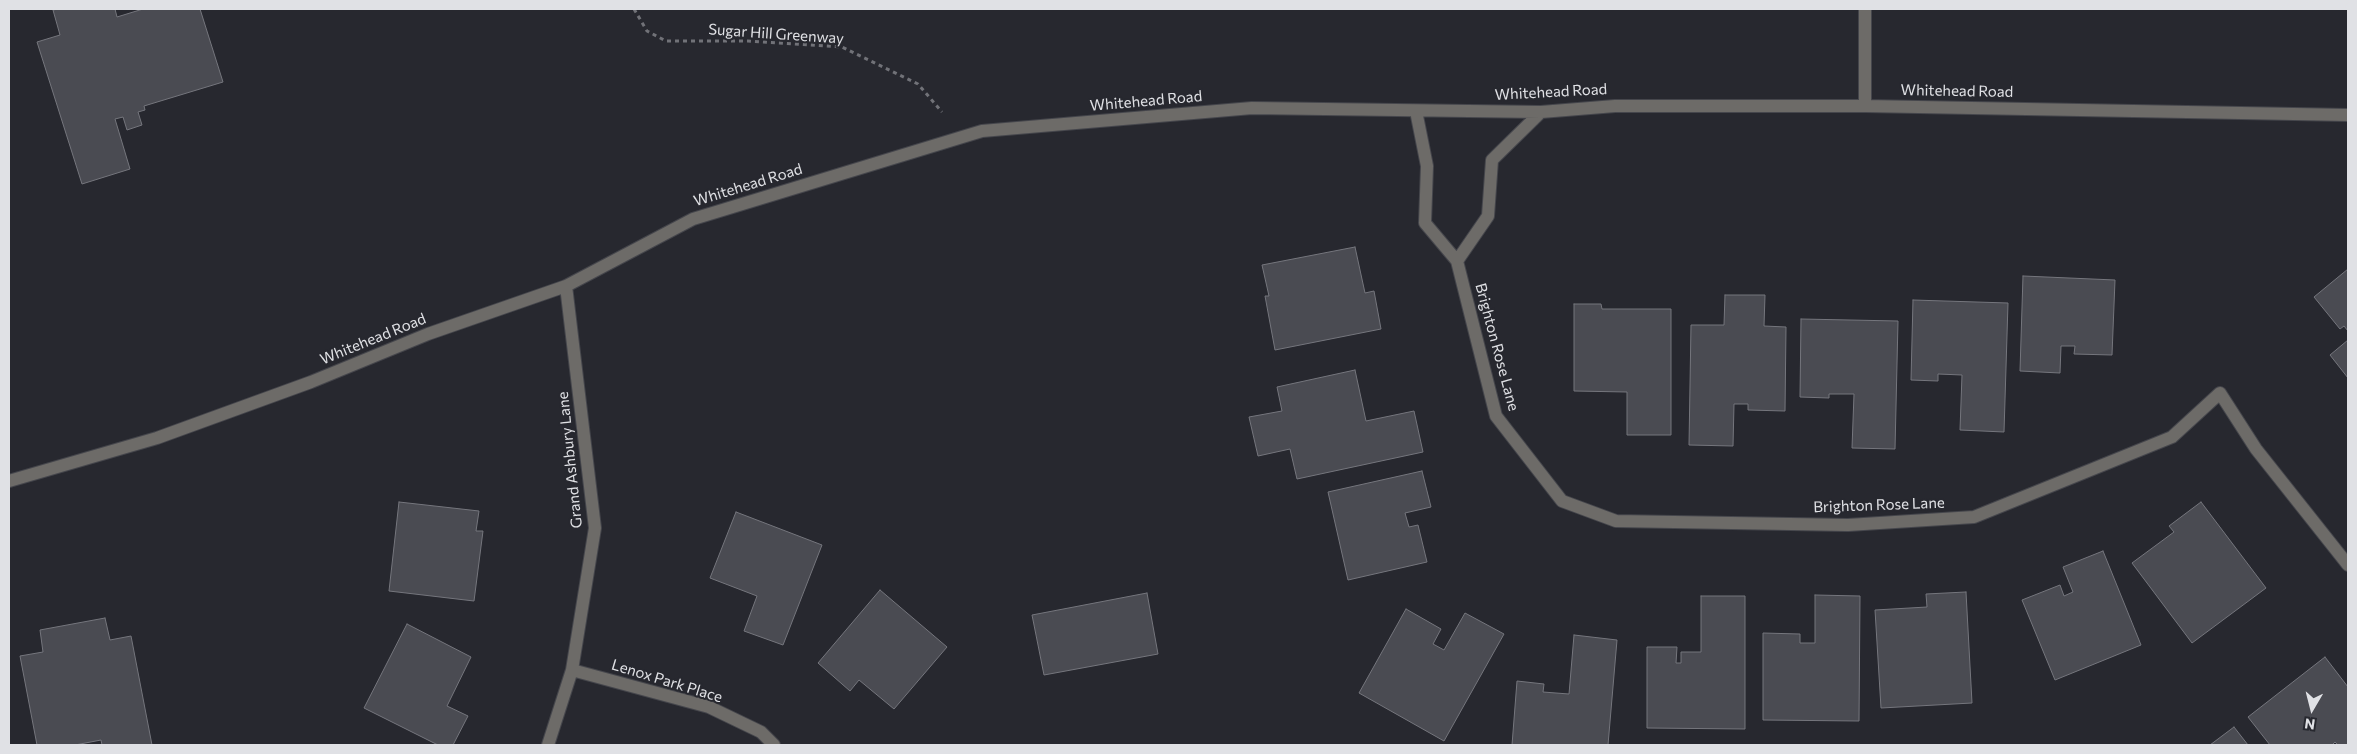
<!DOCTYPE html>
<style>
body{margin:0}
#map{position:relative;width:2357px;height:754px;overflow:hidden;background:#27282f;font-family:Commissioner,sans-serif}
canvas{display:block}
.frame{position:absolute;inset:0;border:10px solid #e0e1e5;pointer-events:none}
.north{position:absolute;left:2287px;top:684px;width:50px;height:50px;-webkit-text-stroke:4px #27282f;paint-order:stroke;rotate:188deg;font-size:14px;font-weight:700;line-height:20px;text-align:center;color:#e0e1e5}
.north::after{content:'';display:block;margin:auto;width:18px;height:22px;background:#e0e1e5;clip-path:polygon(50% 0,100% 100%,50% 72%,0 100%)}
</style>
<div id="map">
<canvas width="2357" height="754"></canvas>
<div class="frame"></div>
<div class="north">N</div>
</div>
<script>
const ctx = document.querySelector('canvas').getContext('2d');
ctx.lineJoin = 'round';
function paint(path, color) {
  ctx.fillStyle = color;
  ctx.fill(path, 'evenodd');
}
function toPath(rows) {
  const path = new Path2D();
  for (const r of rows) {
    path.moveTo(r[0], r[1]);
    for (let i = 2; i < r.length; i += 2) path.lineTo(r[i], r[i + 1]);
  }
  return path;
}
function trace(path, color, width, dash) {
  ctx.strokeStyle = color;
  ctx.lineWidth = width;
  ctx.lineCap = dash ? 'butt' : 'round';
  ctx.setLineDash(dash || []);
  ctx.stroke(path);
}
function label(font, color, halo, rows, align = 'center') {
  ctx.font = font + ' Commissioner,sans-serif';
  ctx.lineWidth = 4;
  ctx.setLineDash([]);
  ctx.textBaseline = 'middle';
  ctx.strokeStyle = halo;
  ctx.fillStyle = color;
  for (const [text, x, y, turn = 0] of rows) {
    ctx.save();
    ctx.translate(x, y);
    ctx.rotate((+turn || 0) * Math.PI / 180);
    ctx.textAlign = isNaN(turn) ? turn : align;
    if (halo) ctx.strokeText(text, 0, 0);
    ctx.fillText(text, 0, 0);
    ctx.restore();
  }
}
const building = toPath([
 [58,9,115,9,117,17,143,9,200,9,223,82,144,106,145,110,138,112,142,125,127,130,123,117,115,119,130,169,82,184,37,42,60,35,53,10,58,9],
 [1355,247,1365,293,1374,291,1381,329,1275,350,1265,296,1269,296,1262,265,1355,247],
 [2348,269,2348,331,2344,326,2340,329,2314,297,2348,269],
 [2023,276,2115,280,2112,355,2074,354,2075,346,2061,346,2060,373,2020,371,2023,276],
 [1725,295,1765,295,1764,326,1786,327,1785,411,1748,410,1748,404,1734,404,1733,446,1689,445,1691,325,1724,325,1725,295],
 [1913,300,2008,303,2004,432,1960,430,1962,375,1938,374,1938,381,1911,380,1913,300],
 [1574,304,1601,304,1602,309,1671,309,1671,435,1627,435,1627,392,1574,391,1574,304],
 [1801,319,1898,321,1895,449,1852,448,1854,394,1829,394,1829,398,1800,397,1801,319],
 [2348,340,2348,378,2330,355,2348,340],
 [1355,370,1366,421,1414,411,1423,452,1297,479,1290,449,1258,456,1249,417,1282,411,1277,387,1355,370],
 [1422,471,1431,507,1405,513,1409,527,1418,525,1427,562,1348,580,1328,492,1422,471],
 [399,502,479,511,476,531,483,531,474,601,389,591,399,502],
 [2201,502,2266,588,2192,643,2132,563,2174,532,2169,526,2201,502],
 [736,512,822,545,783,645,744,631,757,596,710,578,736,512],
 [2103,551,2141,645,2055,680,2022,600,2060,585,2064,596,2073,592,2063,567,2103,551],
 [880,590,947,647,894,709,859,680,850,691,818,663,880,590],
 [1966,592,1972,703,1881,708,1875,610,1927,607,1926,594,1966,592],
 [1147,593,1158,654,1044,675,1032,615,1147,593],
 [1815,595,1860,596,1859,721,1763,720,1763,633,1800,634,1800,643,1815,643,1815,595],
 [1701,596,1745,596,1745,729,1647,728,1647,647,1677,647,1676,663,1681,663,1681,652,1701,652,1701,596],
 [1406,609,1441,629,1433,644,1444,650,1465,613,1504,634,1444,741,1359,693,1406,609],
 [105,618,110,640,131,636,152,745,102,745,101,740,75,745,37,745,20,656,43,652,40,630,105,618],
 [407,624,471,657,447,706,468,716,453,745,438,745,364,708,407,624],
 [1574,635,1617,640,1608,745,1512,745,1517,681,1544,684,1543,692,1569,694,1574,635],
 [2325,657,2348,687,2348,745,2338,745,2335,742,2332,745,2270,745,2248,717,2325,657],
 [2234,727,2248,745,2210,745,2234,727]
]);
paint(building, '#4a4b52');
trace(building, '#75767d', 1);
const minor = toPath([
 [1865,106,1865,9],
 [1416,111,1427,166,1425,223,1457,261,1496,416,1562,501,1616,521,1848,525,1974,517,2172,437,2220,393,2256,449,2348,565],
 [1457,261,1488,216,1492,160,1541,112],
 [9,481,157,438,311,382,428,334,566,286,693,219,982,131,1252,108,1541,112,1615,106,1865,106,2348,115],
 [572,670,709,707,761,732,774,745],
 [548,745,572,670,595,528,566,286]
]);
trace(minor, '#45464c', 14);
trace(toPath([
 [634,9,647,31,666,41,748,41,842,47,918,84,942,112]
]), '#717278', 3, [4, 4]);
trace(minor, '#6d6b68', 12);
label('15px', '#e0e1e5', '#27282f', [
 ["Sugar Hill Greenway",776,34,4],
 ["Whitehead Road",1957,91,1],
 ["Whitehead Road",1551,92,-3],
 ["Whitehead Road",1146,101,-5],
 ["Whitehead Road",748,185,-17],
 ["Whitehead Road",373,339,-22],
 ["Brighton Rose Lane",1497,347,75],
 ["Grand Ashbury Lane",570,460,-96],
 ["Brighton Rose Lane",1879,505,-2],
 ["Lenox Park Place",667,681,17]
]);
</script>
